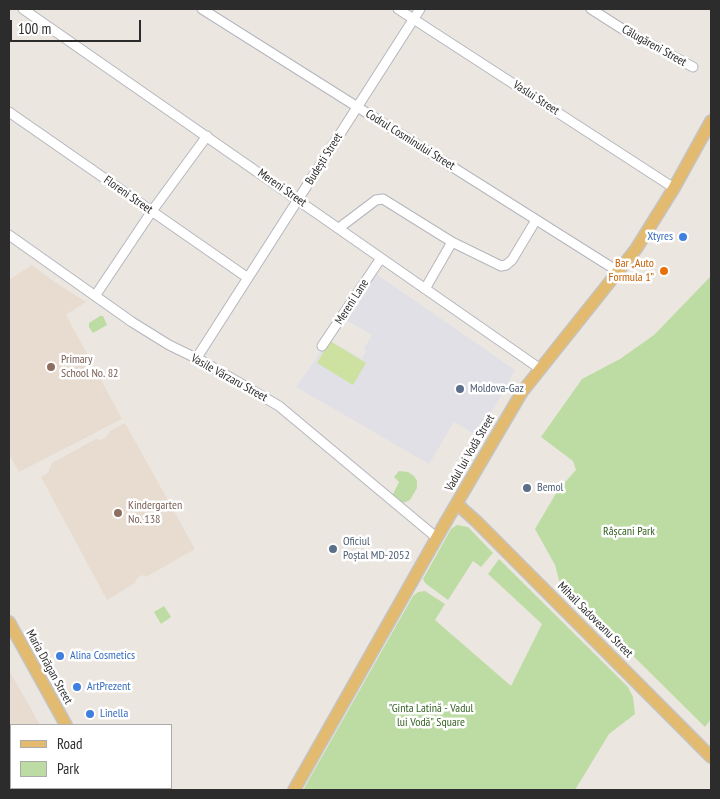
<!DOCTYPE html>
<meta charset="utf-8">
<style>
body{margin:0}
#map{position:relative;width:720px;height:799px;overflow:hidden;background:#ece6e0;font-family:"PT Sans Narrow",sans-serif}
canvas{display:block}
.frame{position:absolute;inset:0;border:10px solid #2c2c2c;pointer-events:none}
.legend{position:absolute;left:10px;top:724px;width:162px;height:65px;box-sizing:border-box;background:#fff;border:1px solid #ababab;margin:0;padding:6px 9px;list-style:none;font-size:15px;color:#2c2c2c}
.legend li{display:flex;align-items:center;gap:10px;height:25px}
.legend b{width:25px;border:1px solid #ababab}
.scale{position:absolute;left:10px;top:20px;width:131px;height:22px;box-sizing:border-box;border:2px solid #2c2c2c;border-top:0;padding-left:6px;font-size:15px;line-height:18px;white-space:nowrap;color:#2c2c2c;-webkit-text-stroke:4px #fff;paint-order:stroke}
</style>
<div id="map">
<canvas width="720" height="799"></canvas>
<div class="frame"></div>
<ul class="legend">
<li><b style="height:6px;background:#e2bb70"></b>Road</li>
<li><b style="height:14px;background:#bddca3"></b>Park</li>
</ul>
<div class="scale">100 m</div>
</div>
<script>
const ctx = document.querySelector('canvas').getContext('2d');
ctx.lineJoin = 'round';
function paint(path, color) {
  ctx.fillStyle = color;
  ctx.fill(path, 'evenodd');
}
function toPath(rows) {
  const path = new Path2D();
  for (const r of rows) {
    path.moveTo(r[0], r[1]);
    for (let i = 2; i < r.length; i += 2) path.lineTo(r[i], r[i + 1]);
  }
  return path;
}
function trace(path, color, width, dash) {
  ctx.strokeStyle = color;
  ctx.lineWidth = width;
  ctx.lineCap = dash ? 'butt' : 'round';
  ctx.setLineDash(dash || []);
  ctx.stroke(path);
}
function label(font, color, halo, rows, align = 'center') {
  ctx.font = font + ' "PT Sans Narrow",sans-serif';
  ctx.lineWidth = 5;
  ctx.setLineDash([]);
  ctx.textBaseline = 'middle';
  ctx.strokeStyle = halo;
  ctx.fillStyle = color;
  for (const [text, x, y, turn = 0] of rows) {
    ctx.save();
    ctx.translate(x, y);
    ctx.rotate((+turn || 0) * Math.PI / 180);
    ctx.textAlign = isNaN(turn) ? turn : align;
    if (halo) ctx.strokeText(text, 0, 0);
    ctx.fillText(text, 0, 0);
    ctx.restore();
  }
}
paint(toPath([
 [375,273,515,370,478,436,454,422,429,464,296,387,329,340,362,359,366,351,364,349,372,335,344,319]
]), '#e1e0e6');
paint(toPath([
 [32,265,56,283,86,302,66,315,122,419,19,472,9,454,9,280],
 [125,423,195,549,146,577,143,575,137,578,135,583,107,600,41,477,48,473,52,463,96,439,101,440,107,436,110,431],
 [9,670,40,725,11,725,11,762,9,763]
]), '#e7dccf');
paint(toPath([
 [711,276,711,719,705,727,608,631,562,591,555,565,535,529,558,490,576,470,573,461,541,437,582,379,620,359,654,335],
 [100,316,103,316,107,325,93,333,89,327,89,323],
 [399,471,408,472,414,476,417,481,417,488,410,500,406,502,400,503,393,496,393,494,399,482,394,477],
 [457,525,468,527,493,553,481,567,473,561,448,600,425,583,423,579,451,529],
 [499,559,628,687,633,697,635,714,609,734,575,790,303,790,413,596,418,592,425,591,445,604,435,620,511,686,542,624,488,574],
 [164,606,171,617,161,624,154,612]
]), '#bddca3');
paint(toPath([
 [330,341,366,363,353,385,317,363]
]), '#cde2a0');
const minor = toPath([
 [23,9,539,368],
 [202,9,619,272],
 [398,9,674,188],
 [591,9,624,30,693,67],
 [9,112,248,278],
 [339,228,376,200,383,199,452,242],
 [9,235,132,322,169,345,202,361,279,406,437,538],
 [425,289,452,242,501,266,506,265,512,260,536,220],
 [95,296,152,211,207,136],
 [322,346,381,258],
 [196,359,420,9]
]);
const major = toPath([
 [457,504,476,521,711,757],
 [9,622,66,725],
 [100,788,101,790],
 [294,790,444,525,522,392,636,249,674,188,711,121]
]);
trace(minor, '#b4b6be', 11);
trace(major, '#c4c4c4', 14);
trace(minor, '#fff', 9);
trace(major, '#e2bb70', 11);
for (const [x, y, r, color] of [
 [683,237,5,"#3f7fe0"],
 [664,271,5,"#e8710a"],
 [51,367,5,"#8d6e63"],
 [460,389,5,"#5c6f8a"],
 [527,488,5,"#5c6f8a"],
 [118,513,5,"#8d6e63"],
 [333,549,5,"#5c6f8a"],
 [60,656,5,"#3f7fe0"],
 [77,687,5,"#3f7fe0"],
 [90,714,5,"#3f7fe0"]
]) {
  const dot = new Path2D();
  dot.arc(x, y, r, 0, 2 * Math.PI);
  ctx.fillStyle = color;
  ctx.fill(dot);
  trace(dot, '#fff', 2);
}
label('12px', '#2c2c2c', '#fff', [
 ["Călugăreni Street",654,46,29],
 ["Vaslui Street",536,98,33],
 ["Codrul Cosminului Street",410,140,32],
 ["Budești Street",324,159,-58],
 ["Mereni Street",282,188,35],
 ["Floreni Street",128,195,35],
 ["Mereni Lane",352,302,-57],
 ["Vasile Vărzaru Street",229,378,29],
 ["Vadul lui Vodă Street",470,453,-60],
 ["Mihail Sadoveanu Street",595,620,45],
 ["Maria Drăgan Street",49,667,61]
]);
label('12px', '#366cbe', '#fff', [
 ["Xtyres",673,237,"right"],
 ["Alina Cosmetics",70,656],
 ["ArtPrezent",87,687],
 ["Linella",100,714]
], 'left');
label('12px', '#c56008', '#fff', [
 ["Bar „Auto",654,264],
 ["Formula 1”",654,278]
], 'right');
label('12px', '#785e54', '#fff', [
 ["Primary",61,360],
 ["School No. 82",61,374],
 ["Kindergarten",128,506],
 ["No. 138",128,520]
], 'left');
label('12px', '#4e5e75', '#fff', [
 ["Moldova-Gaz",470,389],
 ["Bemol",537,488],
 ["Oficiul",343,542],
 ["Poștal MD-2052",343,556]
], 'left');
label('12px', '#376223', '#fff', [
 ["Râșcani Park",629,532],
 ["\"Ginta Latină - Vadul",431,709],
 ["lui Vodă\" Square",431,723]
]);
</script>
